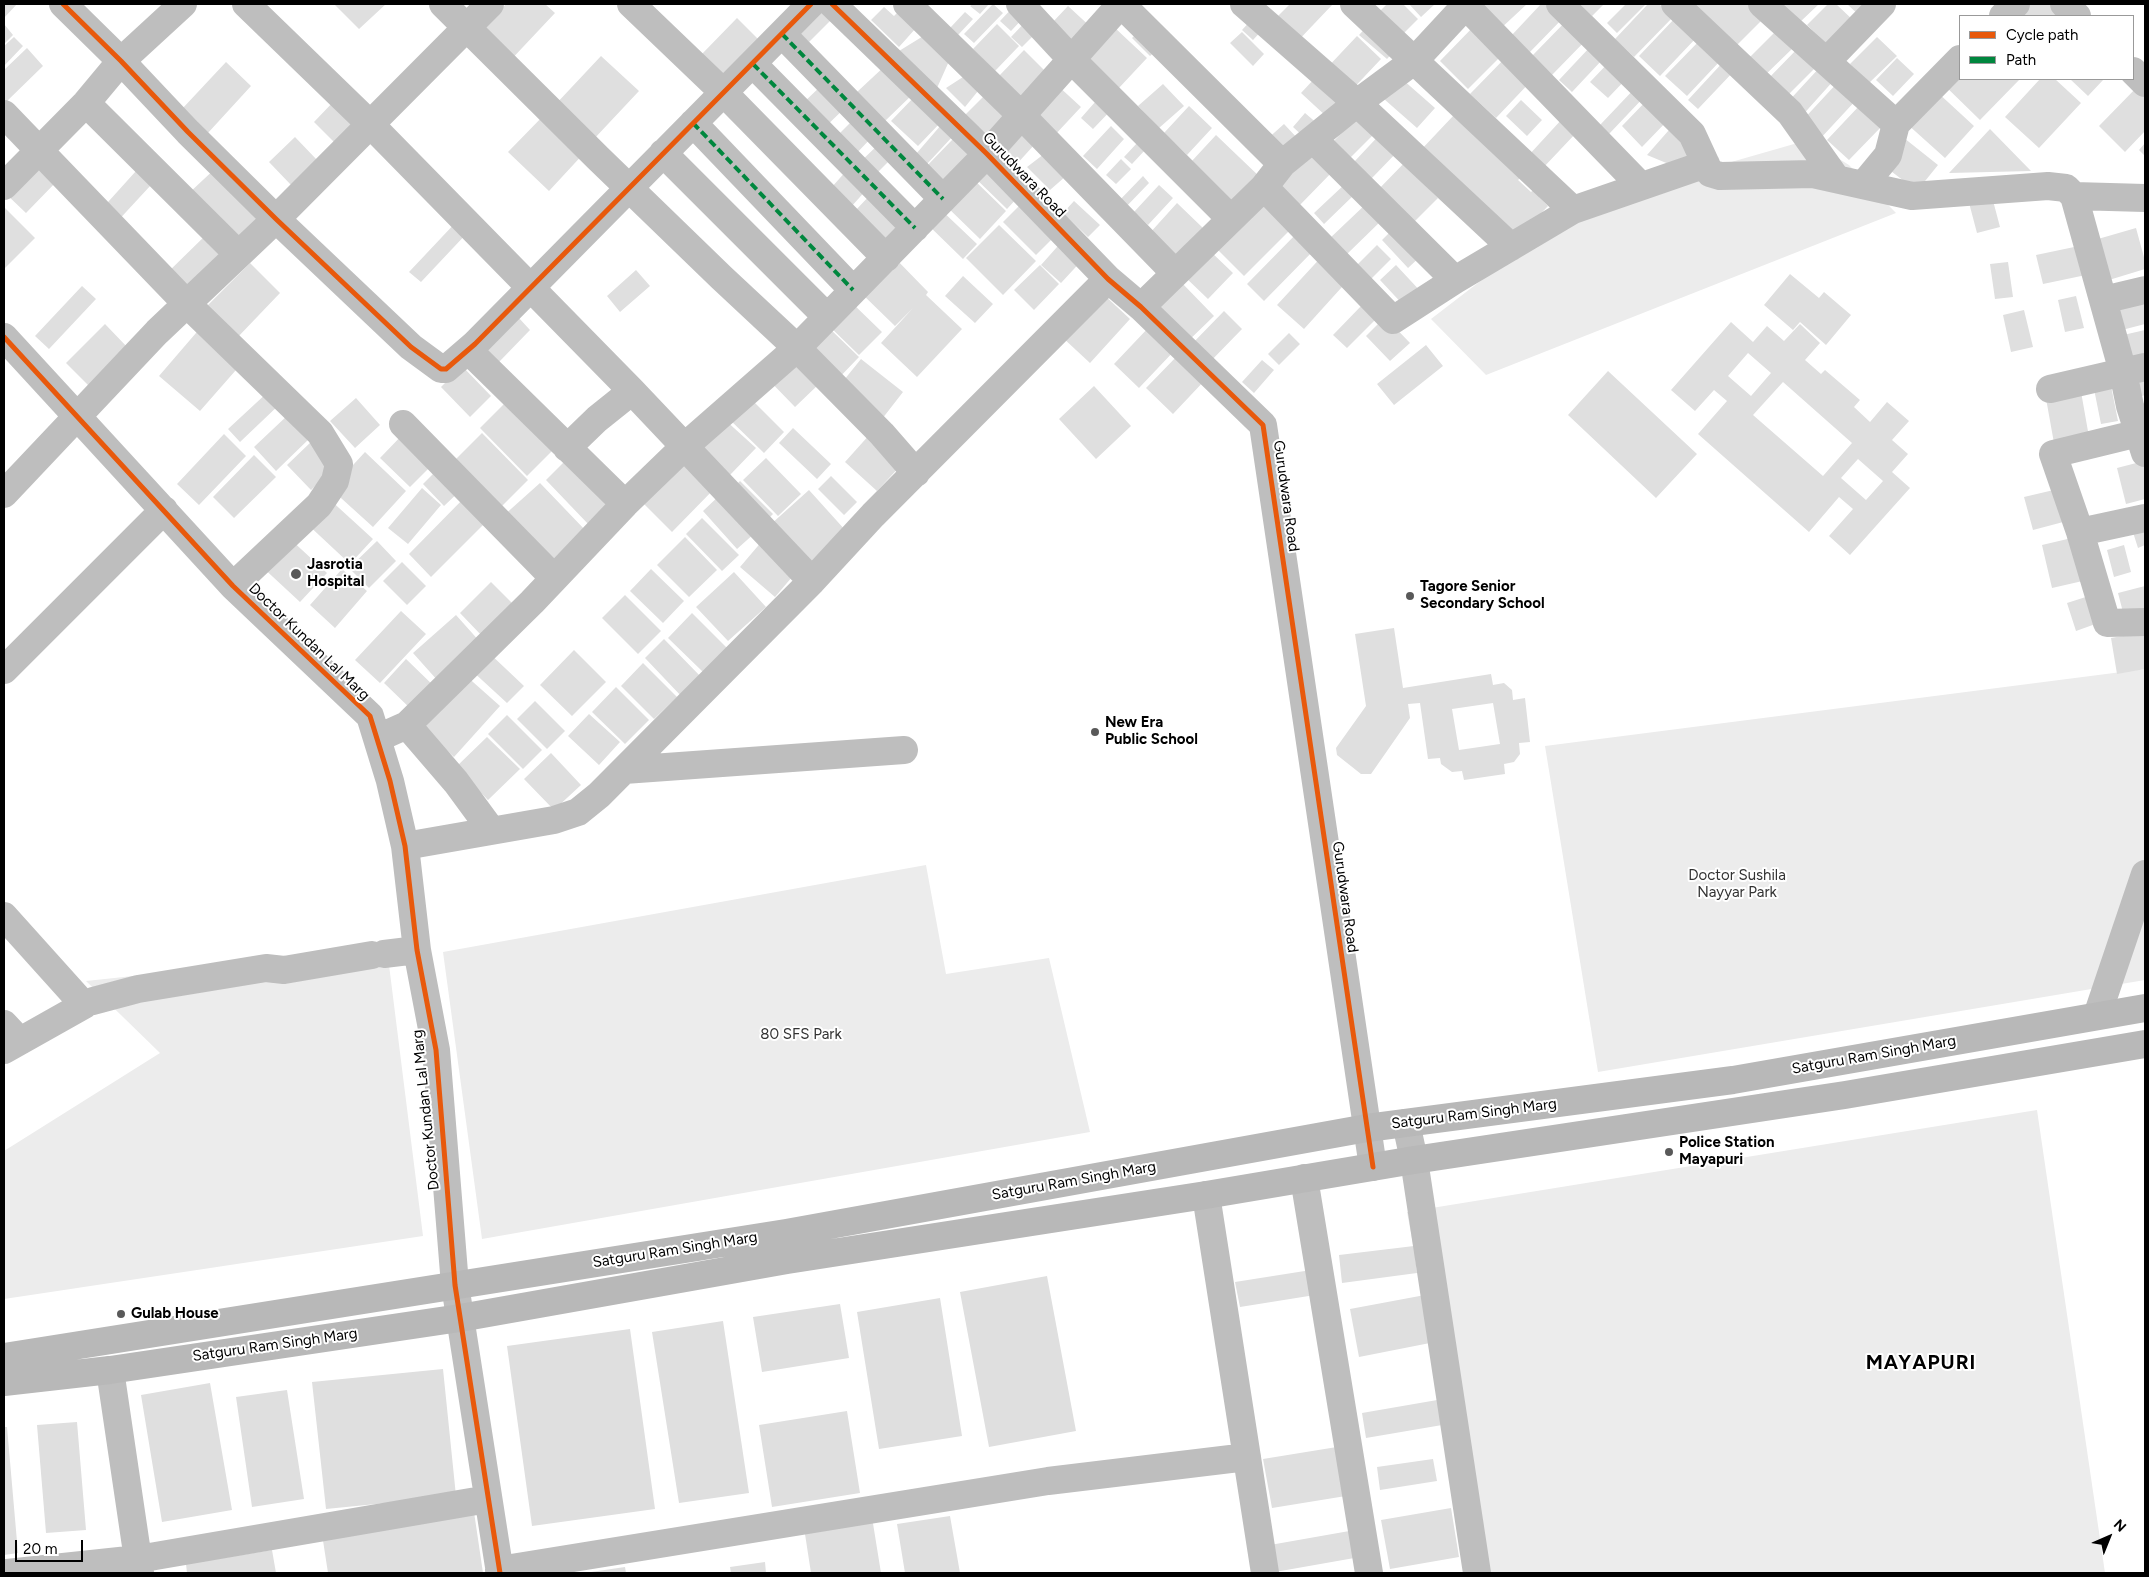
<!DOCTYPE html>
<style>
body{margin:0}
#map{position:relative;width:2149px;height:1577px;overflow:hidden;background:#fff;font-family:Figtree,sans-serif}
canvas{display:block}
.frame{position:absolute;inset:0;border:5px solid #000;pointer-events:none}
.legend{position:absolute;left:1959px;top:15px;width:175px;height:65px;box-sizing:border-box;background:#fff;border:1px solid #999;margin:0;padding:6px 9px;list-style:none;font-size:15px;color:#000}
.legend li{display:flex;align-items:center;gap:10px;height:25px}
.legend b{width:25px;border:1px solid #999}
.north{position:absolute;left:2084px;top:1512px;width:50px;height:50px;-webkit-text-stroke:4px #fff;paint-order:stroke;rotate:44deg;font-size:14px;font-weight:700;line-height:20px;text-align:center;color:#000}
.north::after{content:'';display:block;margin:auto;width:18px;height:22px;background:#000;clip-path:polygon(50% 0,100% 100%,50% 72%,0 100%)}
.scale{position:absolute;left:15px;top:1540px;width:68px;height:22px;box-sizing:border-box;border:2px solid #000;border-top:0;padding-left:6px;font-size:15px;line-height:18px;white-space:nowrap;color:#000;-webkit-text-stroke:4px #fff;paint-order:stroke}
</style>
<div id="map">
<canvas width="2149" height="1577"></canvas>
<div class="frame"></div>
<ul class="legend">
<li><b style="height:6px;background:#e8590c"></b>Cycle path</li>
<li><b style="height:6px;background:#00873e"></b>Path</li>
</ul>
<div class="north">N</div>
<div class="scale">20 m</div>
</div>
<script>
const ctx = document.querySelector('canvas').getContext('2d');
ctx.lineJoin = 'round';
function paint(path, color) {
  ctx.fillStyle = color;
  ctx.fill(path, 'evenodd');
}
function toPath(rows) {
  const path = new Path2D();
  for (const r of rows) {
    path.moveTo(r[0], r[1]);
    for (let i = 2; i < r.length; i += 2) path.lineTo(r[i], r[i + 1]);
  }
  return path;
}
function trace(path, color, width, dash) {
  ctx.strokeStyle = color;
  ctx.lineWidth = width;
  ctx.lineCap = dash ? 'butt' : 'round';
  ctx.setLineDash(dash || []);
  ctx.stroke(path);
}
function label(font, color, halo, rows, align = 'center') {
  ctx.font = font + ' Figtree,sans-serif';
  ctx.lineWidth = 4;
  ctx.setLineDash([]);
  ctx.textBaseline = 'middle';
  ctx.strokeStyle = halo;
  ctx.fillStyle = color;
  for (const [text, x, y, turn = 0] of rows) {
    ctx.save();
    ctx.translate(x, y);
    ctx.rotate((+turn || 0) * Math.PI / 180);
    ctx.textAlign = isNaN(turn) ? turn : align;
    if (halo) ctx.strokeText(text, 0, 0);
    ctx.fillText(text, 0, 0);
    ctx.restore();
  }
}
paint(toPath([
 [1808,140,1849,165,1896,213,1486,375,1431,319,1578,206],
 [2145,669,2145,980,1598,1072,1545,746],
 [926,865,946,974,1049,958,1090,1132,482,1239,443,952],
 [387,949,423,1236,4,1299,4,1151,160,1053,86,981],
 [2037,1110,2105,1573,1474,1573,1407,1212]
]), '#ececec');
paint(toPath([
 [4,4,17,4,4,18],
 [334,4,386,4,359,29],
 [506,4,545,4,555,13,507,64,476,36],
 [819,4,839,12,809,42,795,28],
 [973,4,989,4,980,14,970,6],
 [993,4,1003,13,974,43,964,34],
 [1016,4,1028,13,1011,31,1000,21],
 [1290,4,1333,4,1294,45,1271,23],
 [1387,4,1403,4,1418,19,1398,39,1375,16],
 [1409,4,1435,4,1421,17],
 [1473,4,1527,4,1498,31],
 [1541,4,1554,4,1566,15,1529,53,1511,36],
 [1580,4,1604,4,1592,16],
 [1626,4,1645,5,1617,33,1607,23],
 [1648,4,1659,4,1673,17,1634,57,1615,39],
 [1694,4,1754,4,1766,16,1730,52],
 [1781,4,1819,4,1799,23],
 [1828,4,1836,4,1854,21,1829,46,1807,25],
 [1847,4,1873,4,1861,17],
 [2015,4,2055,4,2068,16,2004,16],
 [1068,6,1094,30,1077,48,1051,24],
 [884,7,894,16,898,12,916,28,899,47,871,20],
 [965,12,973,19,958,35,950,28],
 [1030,17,1041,28,1022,47,1011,37],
 [1570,17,1590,36,1552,75,1532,56],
 [1676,17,1697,37,1660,76,1639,56],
 [737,18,761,42,726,79,701,55],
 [1253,18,1264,28,1253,40,1242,30],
 [1371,22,1398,47,1387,59,1359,35],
 [1477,23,1506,51,1468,89,1440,61],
 [4,24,13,35,4,44],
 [997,24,1019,46,995,71,973,49],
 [1114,27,1147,58,1118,89,1085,58],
 [1142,28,1161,46,1150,56,1132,38],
 [1778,29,1795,46,1759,81,1743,64],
 [1242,32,1264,54,1253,66,1230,43],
 [925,35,950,59,937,88,899,51],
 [1357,36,1381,59,1348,94,1324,71],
 [14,37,23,46,4,66,4,46],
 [1877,37,1897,56,1869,83,1850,64],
 [1700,40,1721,60,1687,96,1665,76],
 [1801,45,1820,63,1782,101,1764,83],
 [1590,47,1603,59,1572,92,1559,80],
 [27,48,43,66,4,104,4,70],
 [1024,50,1047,73,1021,100,998,77],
 [1509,54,1534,78,1496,118,1470,94],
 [601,56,639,91,593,140,555,105],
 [1897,58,1914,74,1893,96,1876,80],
 [1960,58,1960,79,2020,79,1980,120,1939,80],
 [1611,60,1629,76,1608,98,1590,82],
 [1725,60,1735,70,1698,109,1688,100],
 [226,62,251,86,207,134,182,109],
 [887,64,914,93,885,121,857,92],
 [1821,66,1835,79,1800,118,1785,105],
 [963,77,978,91,965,107,946,88],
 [1315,78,1341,102,1327,117,1301,93],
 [1402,79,1435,108,1417,128,1384,99],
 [2040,79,2055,79,2081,103,2039,148,2005,117],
 [2070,79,2104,79,2088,96],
 [1839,81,1858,98,1819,140,1800,123],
 [825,82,847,106,822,130,800,106],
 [1056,84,1081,107,1053,137,1029,113],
 [1163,84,1184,106,1159,128,1138,106],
 [2140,84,2145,88,2145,131,2125,152,2099,126],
 [1637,86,1646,95,1609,134,1600,125],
 [1936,91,1974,126,1945,158,1906,123],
 [1103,93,1116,105,1093,129,1081,118],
 [916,95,942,121,918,146,891,121],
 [983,97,1006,116,989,136,965,115],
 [1649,98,1669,119,1642,147,1622,126],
 [336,99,362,123,339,147,314,122],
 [1521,100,1542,120,1527,136,1506,116],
 [1860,105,1882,126,1849,160,1827,140],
 [1189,106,1212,128,1187,155,1164,133],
 [1364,110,1381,127,1345,163,1328,147],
 [546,113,586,151,549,191,508,152],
 [1305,113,1319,125,1306,139,1293,127],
 [1454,115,1521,177,1518,180,1531,192,1534,189,1541,195,1539,197,1548,206,1514,242,1419,152],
 [857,116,875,134,852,158,834,139],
 [1563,118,1577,132,1542,169,1528,156],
 [1284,124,1300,141,1281,158,1265,141],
 [941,125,953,136,927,164,916,154],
 [1111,126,1124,139,1097,169,1083,156],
 [1990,129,2031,171,1949,173],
 [1384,130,1402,147,1371,179,1354,162],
 [1669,130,1700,157,1676,167,1647,155],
 [1022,131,1035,144,1015,166,1002,152],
 [1216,135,1262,179,1236,206,1191,162],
 [295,137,318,161,292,186,269,162],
 [1904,138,1938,165,1917,191,1883,165],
 [953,139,971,156,940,188,922,171],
 [881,142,895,155,871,179,857,165],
 [1138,142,1146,149,1132,164,1124,157],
 [2145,143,2145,156,2139,150],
 [1310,144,1336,168,1298,207,1272,183],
 [1044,154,1066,176,1050,190,1027,167],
 [1410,157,1416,176,1438,198,1408,228,1374,194],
 [38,159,59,179,26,213,5,193],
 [1121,159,1131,169,1116,184,1106,175],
 [983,160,1019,196,1007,209,971,174],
 [219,165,266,213,235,243,188,194],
 [848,169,868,188,851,207,831,188],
 [136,171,151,185,114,225,99,212],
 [969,175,1006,211,980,239,943,203],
 [1143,176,1149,183,1123,210,1116,204],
 [1345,184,1355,194,1324,224,1314,213],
 [1159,185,1173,198,1148,225,1134,212],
 [1266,192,1297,223,1244,276,1213,245],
 [1991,193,2000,227,1977,233,1968,199],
 [871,194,902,223,886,240,855,211],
 [1074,201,1100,225,1088,237,1063,213],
 [1023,202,1056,235,1036,255,1003,222],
 [1177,203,1203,228,1175,259,1149,234],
 [1367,203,1383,219,1345,256,1328,240],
 [4,207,35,238,4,269],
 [938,207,977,244,963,259,924,221],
 [458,220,469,231,421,282,409,272],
 [999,225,1036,261,1003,295,966,258],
 [1396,226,1423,254,1408,268,1382,240],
 [2136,228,2145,261,2145,269,2109,280,2098,239],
 [1300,230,1317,247,1264,301,1247,284],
 [210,231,231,251,184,297,163,277],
 [1065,238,1085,257,1061,283,1041,265],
 [1377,245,1391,259,1371,279,1357,265],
 [2079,246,2086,275,2043,284,2036,255],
 [1209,250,1233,273,1208,299,1184,276],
 [1325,253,1351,277,1304,329,1277,305],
 [893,256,928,292,926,295,962,329,917,377,881,343,913,308,895,326,859,291],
 [2008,262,2013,297,1995,299,1990,264],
 [250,263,280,293,236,339,205,308],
 [1040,265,1059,284,1034,310,1014,290],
 [1396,265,1423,294,1407,309,1380,280],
 [636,270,650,286,620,312,607,296],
 [1790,274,1819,298,1824,292,1851,315,1826,345,1800,322,1793,330,1764,305],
 [963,276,993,304,975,323,945,296],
 [1181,282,1214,316,1183,346,1150,312],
 [82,286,96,299,49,349,35,336],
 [1102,293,1130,319,1090,363,1062,337],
 [2141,293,2145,310,2145,324,2122,330,2115,299],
 [2076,296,2084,328,2065,332,2058,300],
 [850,301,882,332,859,355,827,324],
 [1364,303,1379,316,1347,348,1333,335],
 [2024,310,2033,347,2011,352,2003,315],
 [1224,311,1242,329,1206,366,1188,348],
 [518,317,530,330,499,362,486,349],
 [1385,317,1410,343,1390,361,1366,336],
 [1731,322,1753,342,1767,326,1784,341,1800,324,1820,343,1805,360,1821,374,1825,370,1860,400,1854,407,1870,422,1887,402,1909,421,1892,440,1908,454,1892,472,1910,488,1850,555,1829,536,1853,509,1839,497,1809,532,1698,434,1727,401,1714,390,1695,411,1671,390],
 [1748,353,1771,373,1751,396,1728,376],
 [1783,382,1852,443,1823,476,1753,415],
 [1858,459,1883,481,1866,500,1841,478],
 [105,324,129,349,90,387,66,363],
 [202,326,243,362,200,411,159,376],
 [827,326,859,357,835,382,803,351],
 [1150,326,1176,349,1139,388,1114,364],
 [2145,330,2145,354,2124,359,2119,336],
 [1289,333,1300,344,1279,365,1268,354],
 [1426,345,1443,366,1394,405,1377,384],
 [785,350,819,384,795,407,762,373],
 [1180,353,1206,379,1173,414,1146,388],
 [861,359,903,392,882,419,840,385],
 [1262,360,1274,370,1254,393,1242,382],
 [462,366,491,396,470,417,441,387],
 [1608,371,1697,454,1656,498,1568,415],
 [2145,371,2145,395,2139,397,2133,374],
 [2110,381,2118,421,2101,424,2093,384],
 [1094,386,1131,426,1096,459,1059,419],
 [2080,386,2089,437,2054,443,2045,393],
 [269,391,281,403,240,442,228,429],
 [748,396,784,432,764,453,727,417],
 [356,398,380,425,355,448,330,421],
 [510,398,557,446,527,476,480,428],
 [289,414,311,437,276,471,254,447],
 [723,418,756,448,730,475,698,444],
 [793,428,831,464,817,479,779,443],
 [406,431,436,461,410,487,380,458],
 [482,433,528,480,496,512,450,465],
 [871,433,903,463,877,491,845,462],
 [224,434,246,456,199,505,177,484],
 [312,441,336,466,311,490,287,465],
 [365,452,406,491,373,527,331,489],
 [683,452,717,486,672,532,638,498],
 [254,455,276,477,234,518,213,497],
 [571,455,616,502,590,526,546,480],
 [766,458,801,494,778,516,743,480],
 [2144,461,2145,499,2126,504,2117,468],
 [441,466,463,488,444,506,423,484],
 [831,476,857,502,844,515,818,489],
 [740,481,773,514,765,522,732,489],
 [540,483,587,532,549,568,502,517],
 [422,488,441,505,408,544,388,528],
 [2058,489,2067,521,2033,530,2024,497],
 [809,490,846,531,808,566,770,525],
 [722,493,756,532,737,549,703,511],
 [468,494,491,517,431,577,409,554],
 [327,497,373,539,350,564,304,521],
 [702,518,739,555,722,571,686,534],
 [2145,519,2145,545,2138,548,2130,523],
 [288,537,327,573,300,602,259,564],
 [685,537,717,570,689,597,657,565],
 [2076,537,2087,580,2052,588,2042,545],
 [763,540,798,570,775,597,740,567],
 [377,541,396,561,369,588,349,568],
 [2124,545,2131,572,2114,577,2107,550],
 [402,562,426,586,407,605,383,581],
 [342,569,367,591,335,628,310,605],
 [651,569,684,601,663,623,630,591],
 [734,572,766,607,728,641,696,607],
 [491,582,514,605,482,636,460,613],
 [2145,586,2145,611,2124,616,2118,593],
 [625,595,661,631,638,654,602,618],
 [2092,595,2101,622,2076,631,2067,603],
 [401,611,426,634,380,683,355,660],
 [692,613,727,648,703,672,668,638],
 [456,615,481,643,438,681,413,653],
 [1394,628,1403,688,1491,674,1493,685,1504,683,1512,690,1513,700,1525,698,1530,742,1519,743,1520,754,1514,762,1504,764,1505,774,1464,780,1462,771,1452,772,1441,764,1440,758,1428,759,1420,703,1408,704,1410,718,1371,774,1361,774,1337,755,1336,748,1366,706,1355,634],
 [1493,703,1500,744,1459,750,1452,709],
 [2145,632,2145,669,2117,674,2111,638],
 [664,639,703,679,683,698,645,658],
 [574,650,606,682,572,716,540,685],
 [487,651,524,686,507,703,470,669],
 [406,659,437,689,414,712,384,683],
 [643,663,677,697,654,719,621,686],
 [464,674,500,706,454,757,419,725],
 [616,687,649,720,625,744,592,712],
 [535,701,565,731,547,749,517,719],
 [589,714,620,742,599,765,568,736],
 [507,715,542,750,523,769,488,734],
 [487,737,520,769,488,800,456,767],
 [551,753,581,785,554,810,524,779],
 [1414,1246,1417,1273,1342,1283,1339,1255],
 [1311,1270,1315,1295,1240,1307,1235,1282],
 [1047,1276,1076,1431,989,1447,960,1292],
 [1425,1295,1435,1342,1359,1357,1350,1309],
 [940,1298,962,1436,879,1449,857,1312],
 [840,1304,849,1358,762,1372,753,1317],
 [723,1321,749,1493,679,1503,652,1332],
 [630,1329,655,1509,532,1526,507,1346],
 [443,1369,456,1496,326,1509,312,1382],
 [210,1383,232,1510,162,1522,141,1395],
 [287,1390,304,1499,252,1507,236,1397],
 [1443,1399,1448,1424,1366,1438,1362,1413],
 [847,1411,860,1493,772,1507,759,1425],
 [77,1422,86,1530,46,1533,37,1425],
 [4,1427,7,1427,18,1553,4,1555],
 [1343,1446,1352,1495,1272,1508,1263,1459],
 [1433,1459,1437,1481,1380,1490,1377,1467],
 [1451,1508,1459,1557,1390,1569,1381,1520],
 [871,1511,881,1573,811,1573,803,1521],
 [474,1512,483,1573,328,1573,322,1534],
 [950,1516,960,1573,905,1573,897,1524],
 [1355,1530,1360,1557,1275,1572,1270,1545],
 [272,1550,276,1573,187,1573,186,1564],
 [765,1562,766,1573,731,1573,730,1567],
 [625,1567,626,1573,591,1573,591,1572]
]), '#dfdfdf');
trace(toPath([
 [63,4,121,61,188,132,276,219,411,347,441,369,446,369,475,344,811,4],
 [246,4,370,124,632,391,812,581],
 [443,4,598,158,722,278,797,348,882,434,916,473],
 [631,4,724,93,886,258],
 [832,4,987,154,1108,279,1141,307,1263,425,1373,1167],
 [907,4,1022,116,1175,273],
 [1020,4,1072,60,1230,218],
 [1121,4,1282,164],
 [1244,4,1357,103,1511,247],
 [1354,4,1573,210],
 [1560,4,1692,134,1710,173,1720,176,1813,174,1912,196,2048,186,2066,188,2074,196,2123,372,2130,406,2145,453],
 [1675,4,1790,113,1836,178],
 [1762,4,1896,124,1960,59],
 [2064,4,2077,16],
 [1465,5,1641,186],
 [2003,16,2016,4],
 [782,34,943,199],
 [1827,61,1882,4],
 [753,64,915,228],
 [2133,71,2145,83],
 [86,103,238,254],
 [4,114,187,304,320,433,339,464,335,481,319,505,233,586],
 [693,123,853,290],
 [1313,139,1455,280],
 [663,153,827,317],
 [1864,184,1888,155,1896,124],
 [4,186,86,103,121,61,183,4],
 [1264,187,1393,320,1455,280,1573,210,1706,164],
 [2074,196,2145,198],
 [2103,300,2145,290],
 [1141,307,1264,187,1282,164,1357,103,1415,60,1467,4],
 [4,337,233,586,370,716,390,781,405,846,417,950,436,1050,455,1285,500,1573],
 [468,350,625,504],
 [2050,389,2145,367],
 [403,424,554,578],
 [2139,433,2053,454,2080,532,2107,623,2145,622],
 [567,448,597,419,632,391],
 [4,494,157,332,276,219,490,4],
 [2080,532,2145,518],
 [4,670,164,510],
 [407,725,456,782,492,831],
 [378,738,407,725,532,602,625,504,684,447,797,348,987,154,1121,4],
 [624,770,904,750],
 [405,846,554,820,578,812,599,795,812,581,873,515,1108,279],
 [4,916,84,1005,4,1050],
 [384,954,417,950],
 [93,1001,138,989,266,968,284,970,372,955],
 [2097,1016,2145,874],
 [4,1024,20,1041],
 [1406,1123,1414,1160,1477,1573],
 [1304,1178,1369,1573],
 [1206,1195,1265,1573],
 [110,1370,140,1573],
 [499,1570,1048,1481,1247,1457],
 [7,1573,138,1559,488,1499]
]), '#bebebe', 28);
trace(toPath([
 [4,1357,786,1233,1367,1128,1733,1080,2145,1008],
 [4,1382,110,1370,460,1318,787,1260,1206,1195,1414,1160,1845,1095,2145,1044]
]), '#b8b8b8', 28);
trace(toPath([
 [782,34,943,199],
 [753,64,915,228],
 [693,123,853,290]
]), '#00873e', 4, [8, 4]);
trace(toPath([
 [63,4,121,61,188,132,276,219,411,347,441,369,446,369,475,344,811,4],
 [832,4,987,154,1108,279,1141,307,1263,425,1373,1167],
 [4,337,233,586,370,716,390,781,405,846,417,950,436,1050,455,1285,500,1573]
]), '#e8590c', 5);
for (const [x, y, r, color] of [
 [296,574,6,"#595959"],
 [1410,596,5,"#595959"],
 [1095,732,5,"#595959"],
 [1669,1152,5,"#595959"],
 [121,1314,5,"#595959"]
]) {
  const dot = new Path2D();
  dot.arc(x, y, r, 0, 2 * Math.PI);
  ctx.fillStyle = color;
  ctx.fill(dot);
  trace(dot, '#fff', 2);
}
label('15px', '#000', '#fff', [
 ["Gurudwara Road",1024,175,46],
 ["Gurudwara Road",1286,496,82],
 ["Doctor Kundan Lal Marg",309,642,44],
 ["Gurudwara Road",1345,897,82],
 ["Satguru Ram Singh Marg",1874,1055,-10],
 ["Doctor Kundan Lal Marg",426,1110,-96],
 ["Satguru Ram Singh Marg",1474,1114,-7],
 ["Satguru Ram Singh Marg",1074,1181,-10],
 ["Satguru Ram Singh Marg",675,1250,-9],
 ["Satguru Ram Singh Marg",275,1345,-8]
]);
label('bold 15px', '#000', '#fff', [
 ["Jasrotia",307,565],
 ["Hospital",307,582],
 ["Tagore Senior",1420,587],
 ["Secondary School",1420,604],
 ["New Era",1105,723],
 ["Public School",1105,740],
 ["Police Station",1679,1143],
 ["Mayapuri",1679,1160],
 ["Gulab House",131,1314]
], 'left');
label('15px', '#333', '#fff', [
 ["Doctor Sushila",1737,876],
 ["Nayyar Park",1737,893],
 ["80 SFS Park",801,1035]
]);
ctx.letterSpacing = '1px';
label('bold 20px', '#000', '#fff', [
 ["MAYAPURI",1921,1363]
]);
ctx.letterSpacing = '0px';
</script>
